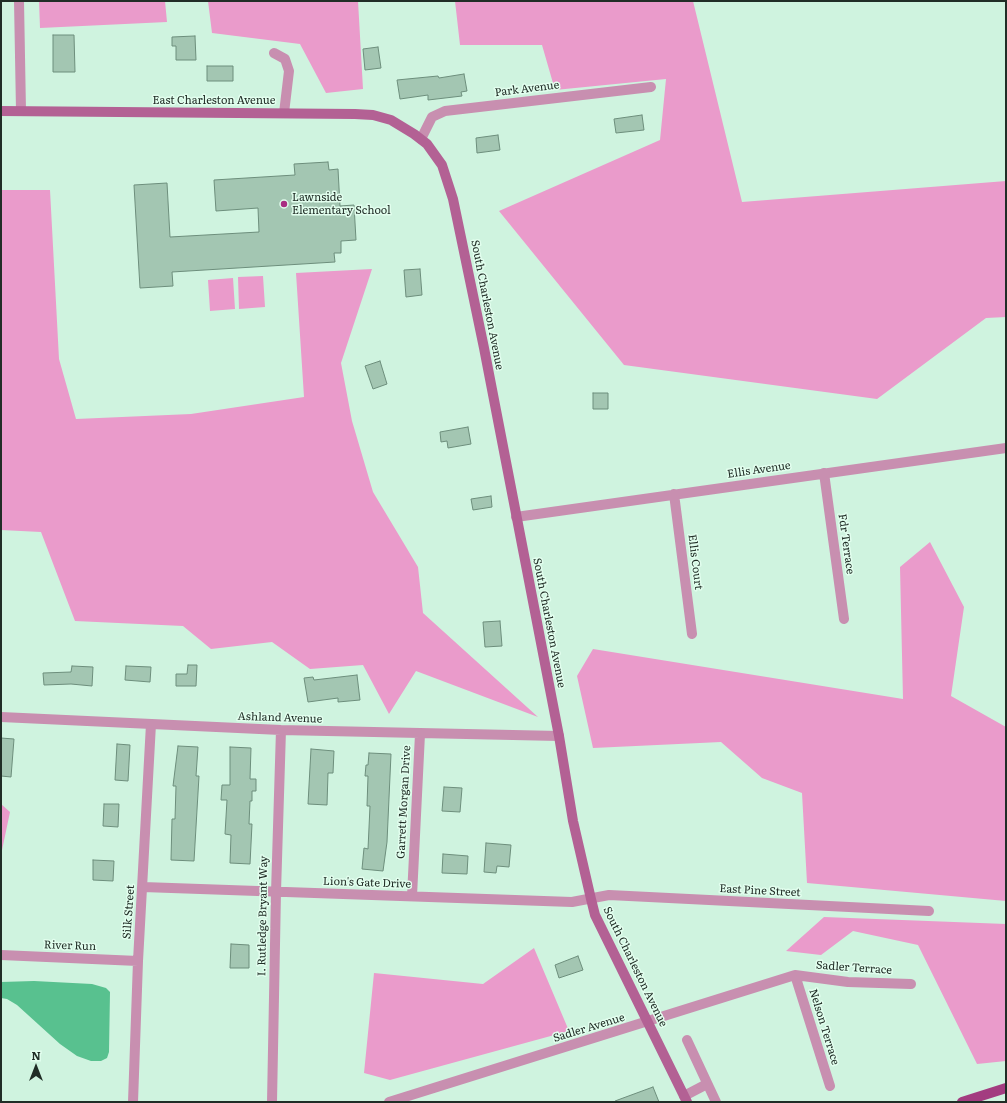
<!DOCTYPE html>
<style>
body{margin:0}
#map{position:relative;width:1007px;height:1103px;overflow:hidden;background:#cff3df;font-family:Literata,serif}
canvas{display:block}
.frame{position:absolute;inset:0;border:2px solid #202d26;pointer-events:none}
.north{position:absolute;left:16px;top:1047px;width:40px;height:40px;-webkit-text-stroke:3px #e2feee;paint-order:stroke;rotate:0deg;font-size:11px;font-weight:700;line-height:16px;text-align:center;color:#202d26}
.north::after{content:'';display:block;margin:auto;width:14px;height:18px;background:#202d26;clip-path:polygon(50% 0,100% 100%,50% 72%,0 100%)}
</style>
<div id="map">
<canvas width="1007" height="1103"></canvas>
<div class="frame"></div>
<div class="north">N</div>
</div>
<script>
const ctx = document.querySelector('canvas').getContext('2d');
ctx.lineJoin = 'round';
function paint(path, color) {
  ctx.fillStyle = color;
  ctx.fill(path, 'evenodd');
}
function toPath(rows) {
  const path = new Path2D();
  for (const r of rows) {
    path.moveTo(r[0], r[1]);
    for (let i = 2; i < r.length; i += 2) path.lineTo(r[i], r[i + 1]);
  }
  return path;
}
function trace(path, color, width, dash) {
  ctx.strokeStyle = color;
  ctx.lineWidth = width;
  ctx.lineCap = dash ? 'butt' : 'round';
  ctx.setLineDash(dash || []);
  ctx.stroke(path);
}
function label(font, color, halo, rows, align = 'center') {
  ctx.font = font + ' Literata,serif';
  ctx.lineWidth = 3;
  ctx.setLineDash([]);
  ctx.textBaseline = 'middle';
  ctx.strokeStyle = halo;
  ctx.fillStyle = color;
  for (const [text, x, y, turn = 0] of rows) {
    ctx.save();
    ctx.translate(x, y);
    ctx.rotate((+turn || 0) * Math.PI / 180);
    ctx.textAlign = isNaN(turn) ? turn : align;
    if (halo) ctx.strokeText(text, 0, 0);
    ctx.fillText(text, 0, 0);
    ctx.restore();
  }
}
paint(toPath([
 [39,1,165,1,167,22,40,28],
 [208,1,358,1,363,89,326,93,300,44,212,33],
 [455,1,693,1,742,202,1006,181,1006,317,986,318,877,399,624,365,499,211,660,140,666,79,555,90,542,45,460,45],
 [1,190,50,190,59,359,76,419,191,414,304,397,296,273,372,269,341,363,352,421,373,492,418,567,423,613,538,717,416,671,389,714,363,665,310,669,272,642,211,649,183,626,75,621,41,532,1,530],
 [263,276,265,307,239,309,238,277],
 [233,278,235,309,210,311,208,280],
 [930,542,964,607,951,696,1006,727,1006,901,807,883,802,793,762,778,721,742,593,748,577,676,593,649,903,699,900,567],
 [1,804,10,812,1,855],
 [824,917,1006,924,1006,1061,977,1064,918,945,853,931,821,955,786,951],
 [534,948,569,1031,390,1080,364,1073,374,973,483,984]
]), '#ea9bcb');
paint(toPath([
 [34,981,92,984,106,988,110,992,109,1052,107,1058,101,1061,91,1061,77,1056,60,1044,17,1005,7,999,1,998,1,982]
]), '#58c18f');
const building = toPath([
 [53,35,74,35,75,72,53,72,53,35],
 [195,36,196,60,176,60,176,46,172,46,172,37,195,36],
 [378,47,381,68,365,70,363,49,378,47],
 [207,66,233,66,233,81,207,81,207,66],
 [464,74,467,91,461,92,462,96,428,100,428,95,400,99,397,80,438,76,439,78,464,74],
 [642,115,644,130,616,133,614,119,642,115],
 [498,135,500,150,477,153,476,138,498,135],
 [328,162,329,170,338,169,340,206,354,205,356,240,341,241,341,253,334,253,335,262,172,272,173,286,140,288,134,185,167,183,170,237,259,232,258,208,216,211,214,180,295,175,294,164,328,162],
 [420,269,422,295,406,297,404,270,420,269],
 [380,361,387,384,373,389,365,366,380,361],
 [593,393,608,393,608,409,593,409,593,393],
 [468,427,471,444,448,448,447,441,441,442,440,432,468,427],
 [491,496,492,507,473,510,471,499,491,496],
 [500,621,502,646,485,647,483,622,500,621],
 [188,665,197,665,196,686,176,686,176,674,187,674,188,665],
 [72,666,93,667,92,686,71,684,44,685,43,673,71,672,72,666],
 [126,666,151,667,150,682,125,680,126,666],
 [357,675,360,700,338,702,338,698,308,702,304,678,313,677,314,680,357,675],
 [1,738,14,739,11,777,1,776,1,738],
 [117,744,130,745,128,781,115,780,117,744],
 [178,746,198,747,196,776,199,776,194,861,171,860,172,819,175,819,176,786,173,786,178,746],
 [230,747,251,748,250,779,256,779,256,791,252,791,252,801,250,801,249,824,252,824,250,864,230,863,231,835,225,834,227,800,221,800,222,785,230,785,230,747],
 [311,749,334,751,333,773,328,773,327,805,308,804,311,749],
 [369,753,391,754,387,842,383,871,362,869,364,848,368,849,370,806,367,806,368,776,365,776,366,765,368,765,369,753],
 [444,787,462,788,460,812,442,811,444,787],
 [104,804,119,804,118,827,103,826,104,804],
 [486,843,511,845,509,867,497,866,496,873,484,872,486,843],
 [443,854,468,856,467,874,442,873,443,854],
 [93,860,114,861,113,881,93,880,93,860],
 [231,944,249,945,249,968,230,968,231,944],
 [578,956,583,970,559,978,555,965,578,956],
 [653,1087,659,1102,615,1102,615,1101,653,1087]
]);
paint(building, '#a3c6b2');
trace(building, '#6d8e7c', 1);
trace(toPath([
 [19,1,21,111],
 [274,53,285,59,289,71,284,113],
 [421,139,432,117,445,111,651,87],
 [824,473,844,619],
 [674,494,692,634],
 [516,517,1006,448],
 [1,717,281,730,559,736],
 [143,887,572,902,609,895,929,911],
 [412,896,420,734],
 [1,955,138,961],
 [795,975,830,1086],
 [687,1040,716,1102],
 [684,1096,707,1084],
 [133,1102,138,961,151,724],
 [272,1102,276,892,281,730],
 [389,1102,795,975,848,982,911,984]
]), '#c88fb0', 10);
trace(toPath([
 [1,111,355,114,373,115,391,120,414,134,427,144,442,165,453,199,484,348,559,736,573,821,591,899,595,915,687,1102]
]), '#b36194', 10);
trace(toPath([
 [962,1102,1006,1088]
]), '#a33c80', 10);
for (const [x, y, r, color] of [
 [284,204,4,"#a92e82"]
]) {
  const dot = new Path2D();
  dot.arc(x, y, r, 0, 2 * Math.PI);
  ctx.fillStyle = color;
  ctx.fill(dot);
  trace(dot, '#e2feee', 1.5);
}
label('11px', '#202d26', '#e2feee', [
 ["Park Avenue",527,89,-7],
 ["East Charleston Avenue",214,101],
 ["South Charleston Avenue",487,305,79],
 ["Ellis Avenue",759,470,-8],
 ["Fdr Terrace",846,544,82],
 ["Ellis Court",695,562,83],
 ["South Charleston Avenue",549,623,79],
 ["Ashland Avenue",280,718,2],
 ["Garrett Morgan Drive",404,802,-87],
 ["Lion's Gate Drive",367,883,2],
 ["East Pine Street",760,891,3],
 ["Silk Street",129,912,-86],
 ["I. Rutledge Bryant Way",263,916,-89],
 ["River Run",70,946,2],
 ["South Charleston Avenue",635,967,64],
 ["Sadler Terrace",854,968,4],
 ["Nelson Terrace",824,1027,73],
 ["Sadler Avenue",589,1028,-17]
]);
label('11px', '#202d26', '#e2feee', [
 ["Lawnside",292,198],
 ["Elementary School",292,211]
], 'left');
</script>
